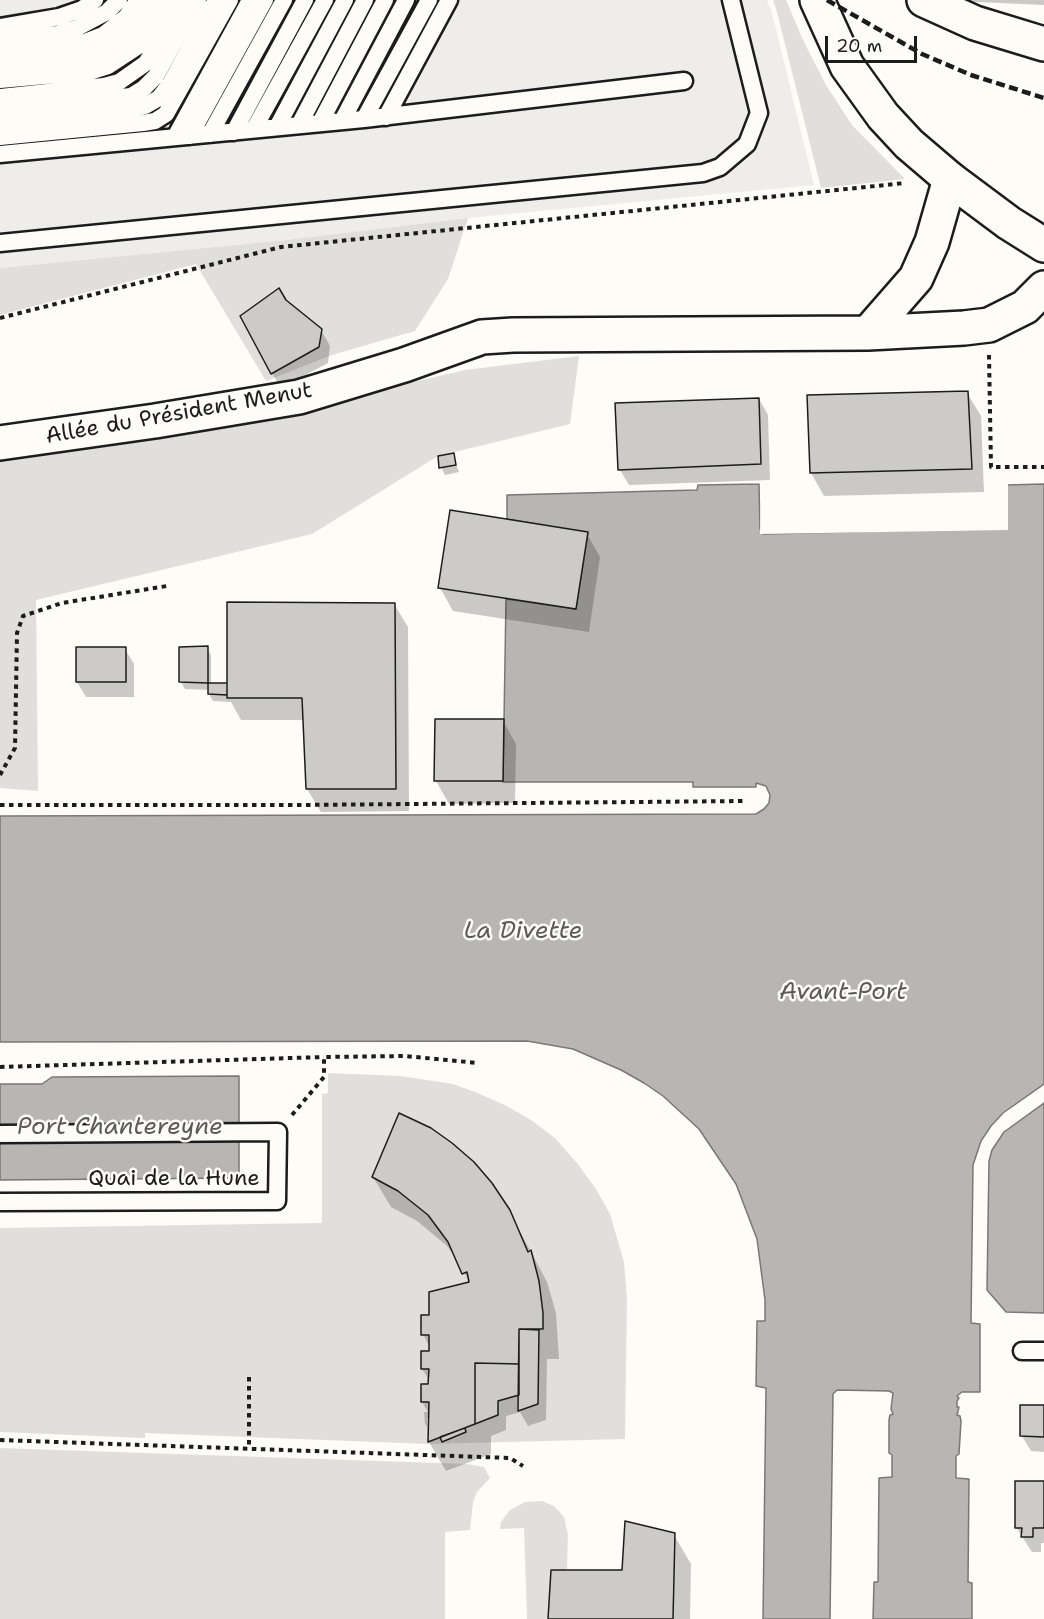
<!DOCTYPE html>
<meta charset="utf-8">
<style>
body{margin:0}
#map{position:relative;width:1044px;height:1619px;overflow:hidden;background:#fdfcf7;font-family:"Shantell Sans",sans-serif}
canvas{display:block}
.scale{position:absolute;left:825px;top:36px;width:92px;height:27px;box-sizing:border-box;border:3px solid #1c1c1c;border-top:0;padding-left:8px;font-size:18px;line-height:21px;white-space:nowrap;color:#1c1c1c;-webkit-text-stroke:4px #fdfcf7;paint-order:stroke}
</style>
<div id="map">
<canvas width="1044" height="1619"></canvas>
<div class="scale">20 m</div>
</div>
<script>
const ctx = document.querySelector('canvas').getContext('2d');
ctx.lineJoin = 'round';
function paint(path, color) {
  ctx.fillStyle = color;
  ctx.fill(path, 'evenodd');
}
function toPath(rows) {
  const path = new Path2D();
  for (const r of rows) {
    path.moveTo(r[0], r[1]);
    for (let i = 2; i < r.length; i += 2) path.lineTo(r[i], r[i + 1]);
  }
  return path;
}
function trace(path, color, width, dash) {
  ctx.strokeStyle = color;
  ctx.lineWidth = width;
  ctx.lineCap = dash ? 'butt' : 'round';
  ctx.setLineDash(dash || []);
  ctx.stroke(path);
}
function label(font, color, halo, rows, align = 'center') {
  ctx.font = font + ' "Shantell Sans",sans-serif';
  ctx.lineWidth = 5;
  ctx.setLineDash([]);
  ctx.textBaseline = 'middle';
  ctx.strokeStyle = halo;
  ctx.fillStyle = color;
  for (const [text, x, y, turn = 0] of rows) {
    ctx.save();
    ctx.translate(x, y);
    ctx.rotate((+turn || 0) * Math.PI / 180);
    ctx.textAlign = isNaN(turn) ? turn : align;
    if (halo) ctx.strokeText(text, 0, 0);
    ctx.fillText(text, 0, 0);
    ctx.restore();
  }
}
paint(toPath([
 [0,0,767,0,772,13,814,185,468,218,286,240,0,268]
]), '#eeede9');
paint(toPath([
 [773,0,786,0,803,40,826,85,852,125,905,179,821,188,777,12],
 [468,218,448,279,415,331,332,355,266,381,196,264,0,315,0,268,286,240],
 [579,356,570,424,438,456,312,534,36,600,38,791,0,788,0,462,168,438,465,370],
 [328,1073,400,1076,453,1084,475,1092,505,1105,531,1120,555,1138,577,1163,596,1189,610,1214,624,1262,627,1299,625,1439,428,1444,145,1433,145,1438,0,1432,0,1228,322,1223,322,1094,328,1093],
 [0,1448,467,1464,484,1467,490,1478,477,1492,473,1502,470,1530,445,1532,445,1619,0,1619],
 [542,1501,554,1506,564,1517,568,1535,567,1570,551,1571,548,1619,527,1619,524,1528,500,1529,501,1522,510,1510,525,1502]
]), '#e0dfdb');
const water = toPath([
 [759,484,760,529,763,530,763,534,1006,528,1006,485,1044,484,1044,1084,1003,1113,991,1126,981,1141,973,1165,971,1323,980,1324,980,1392,962,1392,957,1396,959,1398,957,1401,957,1407,959,1407,957,1415,960,1416,961,1421,959,1454,956,1456,956,1478,969,1479,968,1582,972,1583,972,1619,873,1619,874,1582,878,1582,879,1478,892,1477,892,1455,889,1453,889,1420,890,1415,893,1414,891,1409,893,1393,889,1391,837,1390,833,1394,830,1619,763,1619,766,1388,756,1386,757,1321,765,1321,765,1300,757,1239,736,1184,699,1129,663,1096,644,1083,621,1070,573,1049,527,1041,0,1042,0,816,756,814,764,809,769,803,770,795,766,786,756,783,756,787,693,787,693,782,503,782,506,599,576,609,588,533,507,519,507,495,697,490,698,485,759,484],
 [239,1076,239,1178,0,1180,0,1084,42,1084,52,1077,239,1076],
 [1044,1103,1044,1313,1006,1312,987,1290,989,1161,992,1150,1004,1132,1044,1103]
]);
paint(water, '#b7b6b2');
trace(water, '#797876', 1.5);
paint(toPath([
 [761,482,762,484,763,527,766,532,810,532,812,530,1003,525,1003,485,1008,482,1008,530,760,534]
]), '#fdfcf7');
paint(toPath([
 [932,0,1044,0,1044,5],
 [285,301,321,330,330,346,328,363,281,388,272,373],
 [967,393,981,416,984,492,824,496,811,473],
 [759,399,768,415,770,480,629,485,620,470,616,405],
 [453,455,459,472,445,475,441,467],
 [587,534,600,557,589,632,453,611,440,588],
 [394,604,408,627,409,811,321,812,307,789,305,720,241,720,231,702,213,701,209,694,209,690,185,689,181,682,207,648,211,655,211,684,228,684],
 [125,649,134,664,134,697,86,697,77,682],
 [503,721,516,744,515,803,449,804,436,781],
 [373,1177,509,1211,547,1282,556,1313,559,1359,547,1359,546,1420,528,1426,520,1412,506,1416,506,1430,491,1436,491,1454,446,1471,429,1442,430,1418,427,1418,427,1427,425,1424,424,1412,428,1412,422,1402,430,1381,422,1369,430,1352,430,1348,423,1334,431,1317,470,1283,458,1260,446,1245,417,1221,391,1207],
 [1044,1407,1044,1452,1031,1451,1022,1436],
 [1044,1483,1044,1543,1041,1543,1041,1552,1032,1552,1016,1527],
 [674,1535,691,1564,690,1619,550,1619,623,1572]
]), '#0003');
const building = toPath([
 [279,288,286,300,322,329,319,347,271,374,240,316,279,288],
 [968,391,972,469,810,473,807,395,968,391],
 [759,398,761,464,618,470,615,403,759,398],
 [454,453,456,465,439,468,438,456,454,453],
 [450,510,588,532,576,609,438,588,450,510],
 [227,602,395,603,396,789,306,789,302,698,227,698,227,602],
 [208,646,208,683,179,682,179,647,208,646],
 [76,647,126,647,126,682,76,682,76,647],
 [208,683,227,683,227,695,208,694,208,683],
 [435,719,504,719,503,781,434,781,435,719],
 [399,1113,431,1128,452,1143,474,1162,492,1183,510,1210,528,1252,531,1250,539,1281,543,1313,543,1329,519,1329,519,1364,475,1363,475,1424,428,1442,429,1402,421,1402,421,1384,428,1384,429,1369,421,1369,421,1351,429,1351,429,1335,421,1335,421,1315,429,1315,429,1292,469,1282,467,1272,462,1274,448,1242,428,1215,398,1191,372,1177,399,1113],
 [519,1329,539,1330,538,1404,518,1411,519,1329],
 [475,1363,519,1364,519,1395,498,1401,498,1415,475,1424,475,1363],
 [1020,1405,1044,1405,1044,1437,1020,1436,1020,1405],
 [465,1428,466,1432,442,1442,440,1437,465,1428],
 [1015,1481,1044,1481,1044,1528,1033,1528,1033,1537,1021,1537,1022,1528,1015,1528,1015,1481],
 [625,1521,675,1533,673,1619,548,1619,551,1570,622,1570,625,1521]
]);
paint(building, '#cccbc8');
trace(building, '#1c1c1c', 1.5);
const lane = toPath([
 [0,27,59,17,82,9,95,0],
 [0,40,58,34,77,28,107,12,119,0],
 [0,54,65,48,85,42,103,35,126,17,138,0],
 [0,67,81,60,108,50,136,29,154,0],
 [0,80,89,72,108,66,140,45,171,0],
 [0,97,104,86,119,82,146,63,183,0],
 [0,110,131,96,144,88,156,76,198,0],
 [386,117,449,0],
 [364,119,429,0],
 [342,121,406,0],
 [0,123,128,110,145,106,159,98,170,84,216,0],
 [320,123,385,0],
 [299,125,365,0],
 [277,127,345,0],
 [254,129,325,0],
 [234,132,305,0],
 [210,134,284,0],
 [190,136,265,0],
 [0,137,143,123,155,121,166,114,230,0],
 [175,137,250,0],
 [0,154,364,119,684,81],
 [0,243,703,173,720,167,747,144,759,113,731,0],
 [0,1134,278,1132,277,1201,0,1202],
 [1022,1351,1044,1351]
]);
const street = toPath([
 [924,0,975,23,1044,44],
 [950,179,932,242,916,278,868,333,964,328,989,325,1025,307,1044,288],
 [0,443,155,421,299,397,404,365,482,337,513,335,868,333]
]);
const secondary = toPath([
 [817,0,847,66,883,116,909,144,950,179,1009,223,1044,245]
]);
trace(lane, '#1c1c1c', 21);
trace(street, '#1c1c1c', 38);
trace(secondary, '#1c1c1c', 38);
trace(toPath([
 [0,318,281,247,905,183],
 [989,355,991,467,1044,467],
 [0,775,15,748,17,633,23,616,62,603,167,586],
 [0,805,299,805,747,801],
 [0,1067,324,1057],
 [292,1115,324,1077,324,1057,405,1056,478,1063],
 [249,1377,249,1449],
 [0,1440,510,1458,523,1466]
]), '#1c1c1c', 4, [4.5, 4.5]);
trace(lane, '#fdfcf7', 16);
trace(street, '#fdfcf7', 33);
trace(secondary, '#fdfcf7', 33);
trace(toPath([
 [827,0,922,54,971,75,1044,98]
]), '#1c1c1c', 4.5, [9, 4.5]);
label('22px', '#1c1c1c', '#fdfcf7', [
 ["Allée du Président Menut",179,414,-10],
 ["Quai de la Hune",174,1179]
]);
label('italic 24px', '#5a5a58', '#fdfcf7', [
 ["La Divette",523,932],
 ["Avant-Port",843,993],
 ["Port Chantereyne",120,1128]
]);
</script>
